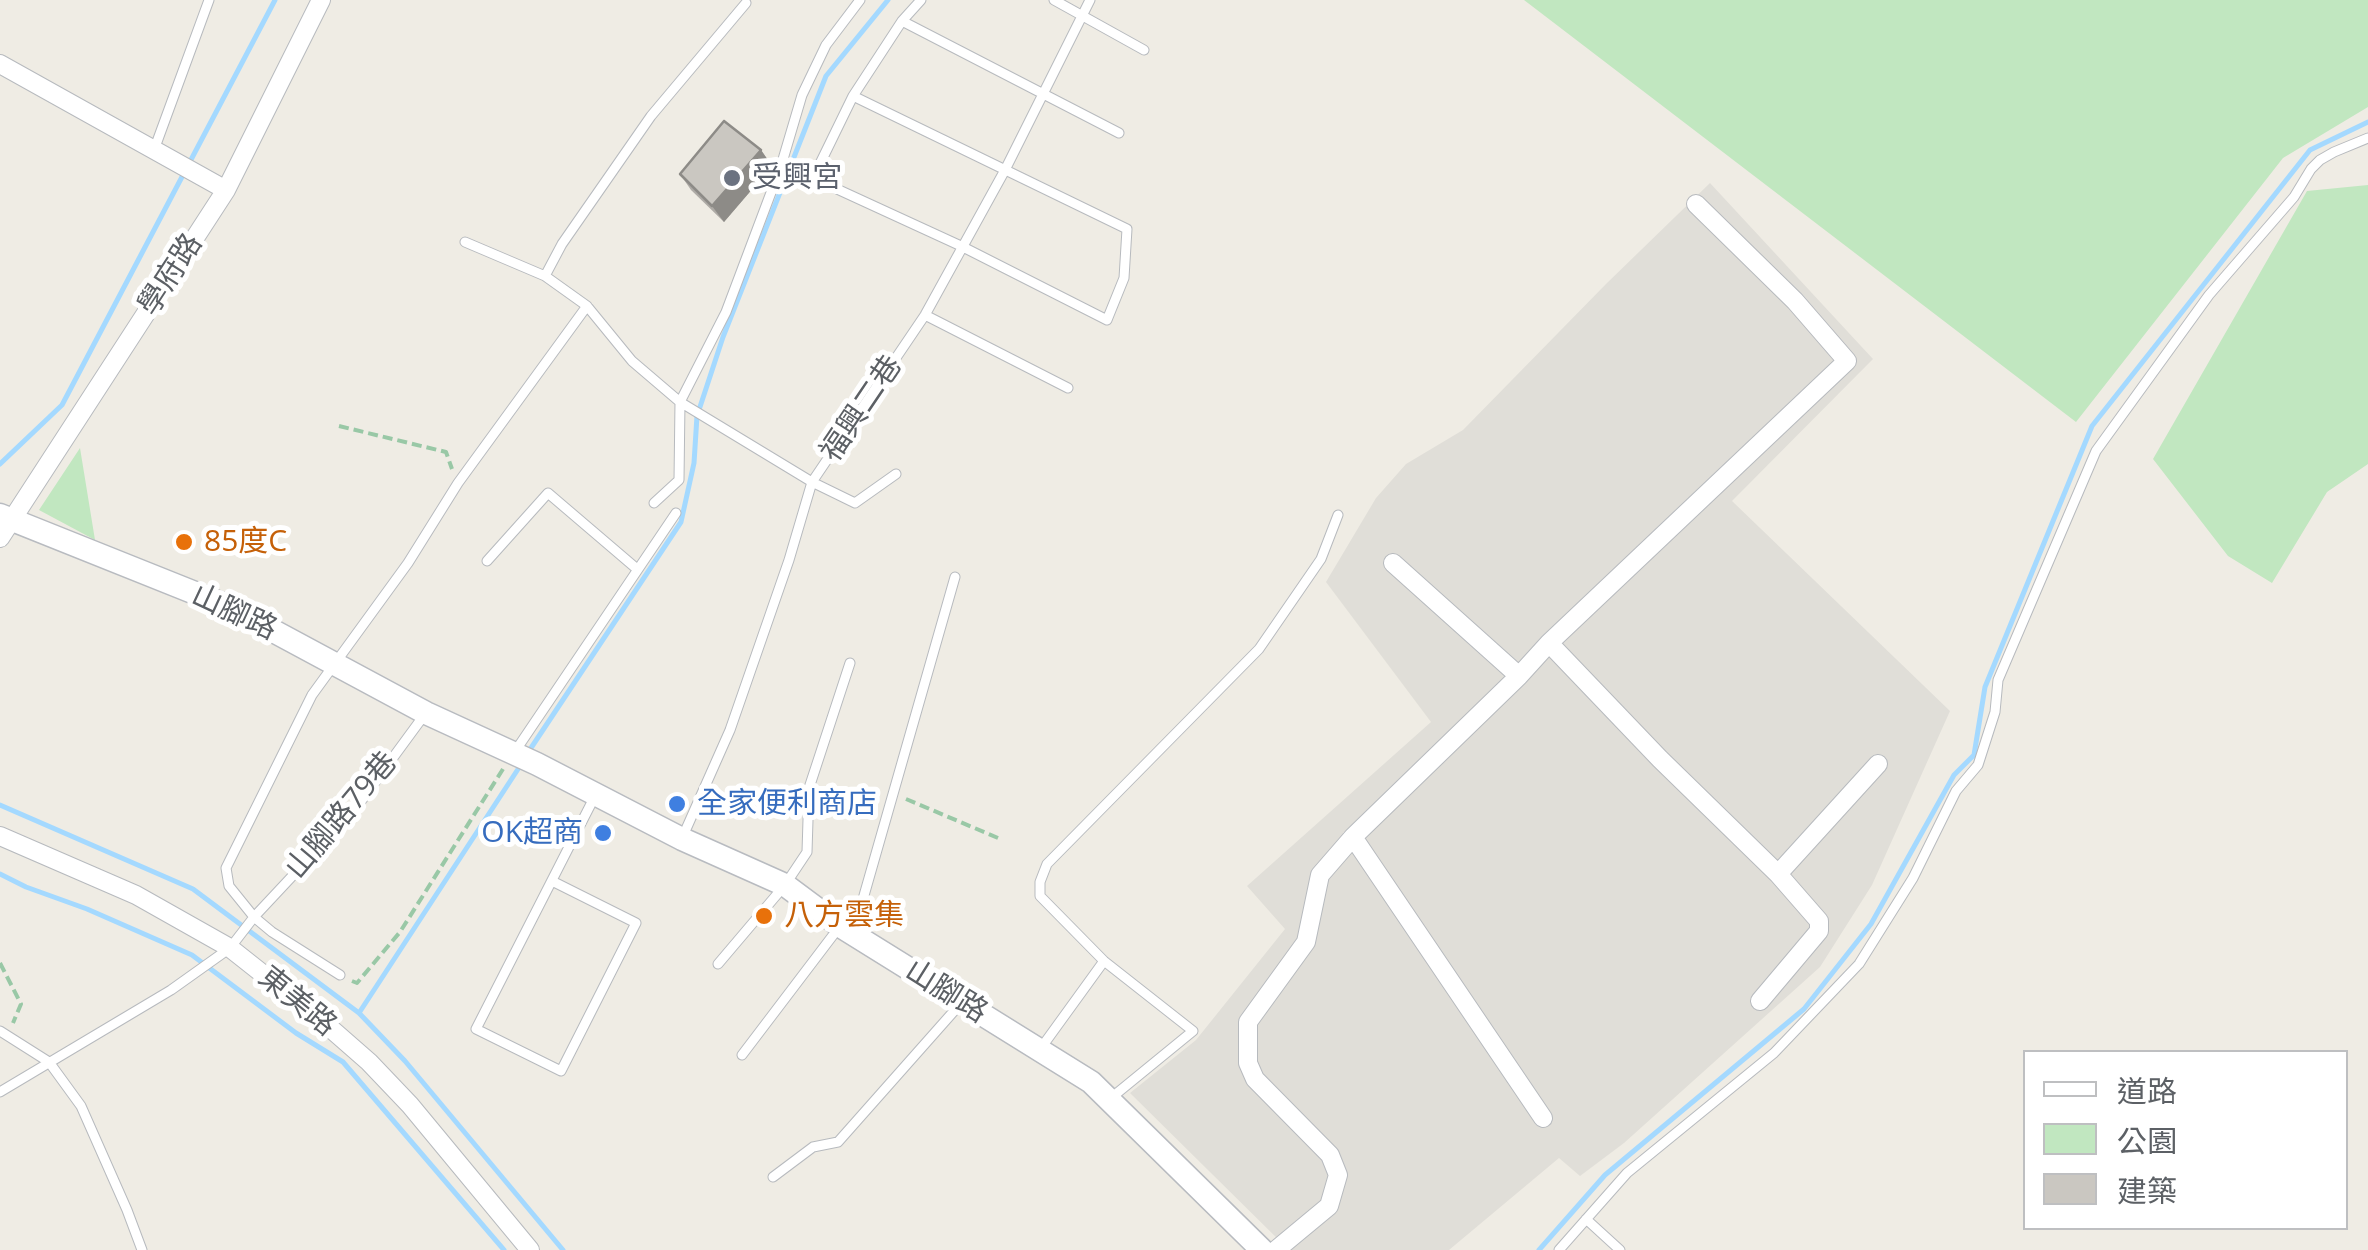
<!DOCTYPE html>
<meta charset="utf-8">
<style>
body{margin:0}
#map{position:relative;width:2368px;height:1250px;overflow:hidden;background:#efece4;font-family:"Open Sans","Noto Sans TC",sans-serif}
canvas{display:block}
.legend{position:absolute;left:2023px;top:1050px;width:325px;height:180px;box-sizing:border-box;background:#fff;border:2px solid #bebfc1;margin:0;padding:12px 18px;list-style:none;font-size:30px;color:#5c6065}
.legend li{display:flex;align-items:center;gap:20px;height:50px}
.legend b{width:50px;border:2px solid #bebfc1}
</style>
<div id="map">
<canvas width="2368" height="1250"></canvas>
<ul class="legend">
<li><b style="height:12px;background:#fff"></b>道路</li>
<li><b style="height:28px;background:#c1e7c0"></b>公園</li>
<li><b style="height:28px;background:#cac7c1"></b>建築</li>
</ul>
</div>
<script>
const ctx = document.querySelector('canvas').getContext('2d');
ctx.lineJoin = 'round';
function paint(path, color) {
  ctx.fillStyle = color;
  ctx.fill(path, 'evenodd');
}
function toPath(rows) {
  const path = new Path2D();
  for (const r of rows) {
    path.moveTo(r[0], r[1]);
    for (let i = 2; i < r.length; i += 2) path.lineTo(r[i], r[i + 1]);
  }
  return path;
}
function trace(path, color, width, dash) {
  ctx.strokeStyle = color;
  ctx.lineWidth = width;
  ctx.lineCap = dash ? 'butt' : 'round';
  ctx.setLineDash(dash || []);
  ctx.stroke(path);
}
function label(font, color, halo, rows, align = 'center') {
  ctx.font = font + ' "Open Sans","Noto Sans TC",sans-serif';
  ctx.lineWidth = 10;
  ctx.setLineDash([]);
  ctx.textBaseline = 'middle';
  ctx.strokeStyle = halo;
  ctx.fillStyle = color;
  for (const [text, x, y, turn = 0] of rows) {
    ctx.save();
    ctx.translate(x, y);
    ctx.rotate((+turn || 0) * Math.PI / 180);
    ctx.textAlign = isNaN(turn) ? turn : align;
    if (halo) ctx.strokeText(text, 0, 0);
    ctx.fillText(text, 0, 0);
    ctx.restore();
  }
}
paint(toPath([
 [1710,183,1873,359,1732,501,1950,711,1872,885,1820,967,1624,1143,1580,1176,1559,1158,1449,1250,1289,1250,1130,1093,1196,1040,1285,929,1247,886,1431,722,1326,582,1376,498,1406,464,1463,430,1606,284]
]), '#e0ded8');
paint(toPath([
 [1524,0,2368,0,2368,107,2283,158,2076,422],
 [2368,185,2368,464,2327,492,2272,583,2228,556,2153,459,2307,191],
 [80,448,95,540,39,510]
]), '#c1e7c0');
trace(toPath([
 [0,464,62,405,275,0],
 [527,754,681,522,694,463,697,416,723,337,826,76,888,0],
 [0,805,193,889,359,1013,405,1061,563,1250],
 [0,874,26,887,87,909,192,955,296,1033,343,1062,504,1250],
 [359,1013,522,763],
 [1539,1250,1605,1175,1804,1009,1871,924,1954,775,1974,755,1985,687,2092,426,2310,150,2368,122]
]), '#a4d9ff', 5);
const lane = toPath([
 [1054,0,1144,50],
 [902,21,1119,133],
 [154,150,209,0],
 [781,166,813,178,961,246,1107,320,1124,278,1127,229,853,96],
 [813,178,853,96,902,21,921,0],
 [465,242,545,276,587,306,632,361,680,402,812,482,855,503,896,474],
 [545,276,562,244,651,116,746,3],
 [925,315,1068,388],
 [654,503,679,480,680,402,726,312,781,166,802,95,826,45,860,0],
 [487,561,548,493,637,569],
 [516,750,676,513],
 [683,836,730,730,789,560,812,482,925,315,1005,170,1090,0],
 [552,881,636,923,561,1071,476,1029,596,794],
 [718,964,785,885,807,852,809,788,850,663],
 [340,975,272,932,254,917,229,886,226,868,312,695,408,563,458,483,587,306],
 [0,1031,49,1062,81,1106,127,1210,142,1250],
 [1041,1048,1104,961],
 [742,1055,840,926,861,906,955,577],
 [0,1092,171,990,230,948,254,917,356,808,425,714],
 [1111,1098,1193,1031,1104,961,1040,896,1040,882,1047,864,1259,649,1321,559,1338,515],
 [773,1177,813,1147,838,1142,962,1002],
 [1586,1219,1620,1250],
 [1559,1250,1627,1173,1774,1053,1859,964,1913,878,1956,791,1978,765,1995,712,1998,680,2096,451,2209,295,2294,197,2311,169,2320,160,2334,152,2368,138]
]);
const street = toPath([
 [0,64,226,190],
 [0,538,226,190,321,0],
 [1393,563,1519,676],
 [1549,643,1660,759,1778,874,1819,921,1819,931,1760,1001],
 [0,836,136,895,230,948,321,1020,369,1062,410,1105,530,1250],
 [1353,837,1543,1118],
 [1778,874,1878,764],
 [1276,1250,1329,1206,1338,1175,1330,1155,1255,1079,1248,1063,1248,1022,1306,942,1320,875,1353,837,1519,676,1549,643,1847,361,1795,301,1696,204]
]);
const secondary = toPath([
 [0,515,225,605,426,713,537,764,682,839,785,885,840,926,1091,1082,1262,1250]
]);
trace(lane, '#b7babe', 11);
trace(street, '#b7babe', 20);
trace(secondary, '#b8bbc0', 25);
trace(toPath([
 [339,426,446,452,452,469],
 [906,799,998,838],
 [0,963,21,1004,13,1023],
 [352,981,357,983,400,932,503,769]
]), '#99c8a6', 4, [10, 5]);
trace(lane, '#fff', 9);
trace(street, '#fff', 18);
trace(secondary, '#fff', 22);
paint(toPath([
 [761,150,772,166,724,222,691,190,680,174]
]), '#aeaba6');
paint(toPath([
 [761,150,772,166,724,222,712,206]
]), '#8d8b87');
const building = toPath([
 [724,121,761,150,712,206,680,174,724,121]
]);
paint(building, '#cac7c1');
trace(building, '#8d8b87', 2.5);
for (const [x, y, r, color] of [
 [732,178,10,"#6b7280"],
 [184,542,10,"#e8710a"],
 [677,804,10,"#3f7fe0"],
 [603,833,10,"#3f7fe0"],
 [764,916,10,"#e8710a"]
]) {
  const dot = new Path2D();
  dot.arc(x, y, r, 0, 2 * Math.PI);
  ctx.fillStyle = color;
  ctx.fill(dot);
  trace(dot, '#fff', 4);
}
label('30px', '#5b616d', '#fff', [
 ["受興宮",752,178]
], 'left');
label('30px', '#5c6065', '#fff', [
 ["學府路",171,275,-57],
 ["福興二巷",862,409,-56],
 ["山腳路",234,613,25],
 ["山腳路79巷",342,816,-50],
 ["山腳路",946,992,32],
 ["東美路",297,1002,39]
]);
label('30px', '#c56008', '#fff', [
 ["85度C",204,542],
 ["八方雲集",784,916]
], 'left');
label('30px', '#366cbe', '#fff', [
 ["全家便利商店",697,804],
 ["OK超商",583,833,"right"]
], 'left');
</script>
